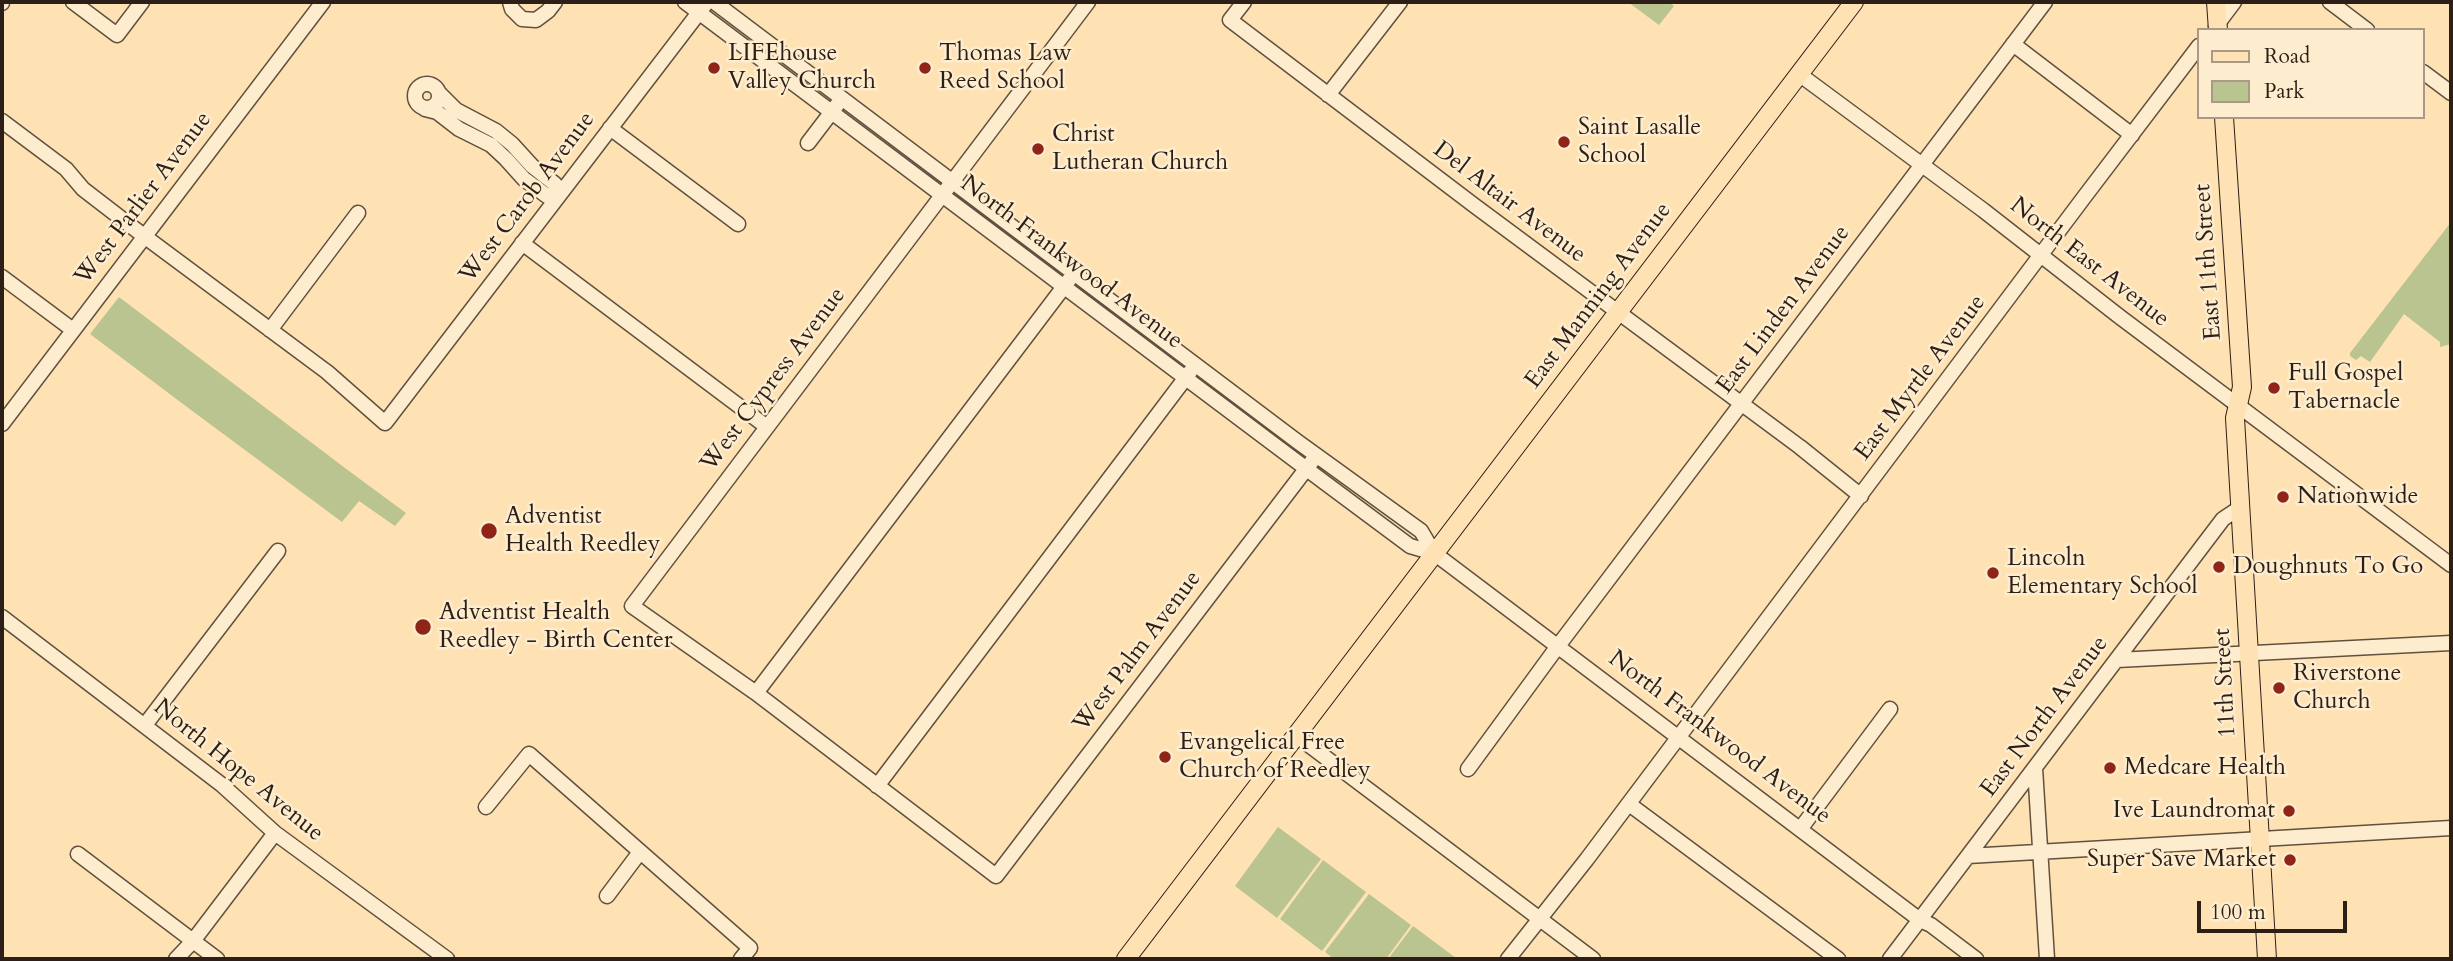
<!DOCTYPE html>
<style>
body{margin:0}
#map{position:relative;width:2453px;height:961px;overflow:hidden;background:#fee2b3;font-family:Cardo,serif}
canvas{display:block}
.frame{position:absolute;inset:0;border:4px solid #2b1f17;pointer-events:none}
.legend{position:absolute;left:2197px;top:28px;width:228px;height:91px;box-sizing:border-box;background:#feecce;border:2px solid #aa9a85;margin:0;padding:9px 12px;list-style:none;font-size:21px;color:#2b1f17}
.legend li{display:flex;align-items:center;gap:14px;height:35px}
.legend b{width:35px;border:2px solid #aa9a85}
.scale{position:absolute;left:2197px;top:901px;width:150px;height:32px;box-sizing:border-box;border:4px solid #2b1f17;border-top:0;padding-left:9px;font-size:21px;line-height:24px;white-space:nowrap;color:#2b1f17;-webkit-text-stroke:5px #feecce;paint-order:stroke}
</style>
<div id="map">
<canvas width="2453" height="961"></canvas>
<div class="frame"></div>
<ul class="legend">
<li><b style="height:9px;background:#fee2b3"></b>Road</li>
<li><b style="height:19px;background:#b9c491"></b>Park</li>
</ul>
<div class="scale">100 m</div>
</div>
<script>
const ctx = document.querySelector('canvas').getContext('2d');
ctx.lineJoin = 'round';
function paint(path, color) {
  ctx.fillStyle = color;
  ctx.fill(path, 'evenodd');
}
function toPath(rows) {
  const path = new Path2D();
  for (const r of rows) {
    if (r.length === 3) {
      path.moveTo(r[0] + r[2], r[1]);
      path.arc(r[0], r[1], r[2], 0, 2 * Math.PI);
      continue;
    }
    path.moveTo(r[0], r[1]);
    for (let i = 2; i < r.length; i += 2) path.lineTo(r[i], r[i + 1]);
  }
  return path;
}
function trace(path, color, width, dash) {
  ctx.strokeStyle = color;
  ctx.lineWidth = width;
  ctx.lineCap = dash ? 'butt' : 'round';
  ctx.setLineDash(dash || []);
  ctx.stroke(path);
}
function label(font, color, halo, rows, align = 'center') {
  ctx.font = font + ' Cardo,serif';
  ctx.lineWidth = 5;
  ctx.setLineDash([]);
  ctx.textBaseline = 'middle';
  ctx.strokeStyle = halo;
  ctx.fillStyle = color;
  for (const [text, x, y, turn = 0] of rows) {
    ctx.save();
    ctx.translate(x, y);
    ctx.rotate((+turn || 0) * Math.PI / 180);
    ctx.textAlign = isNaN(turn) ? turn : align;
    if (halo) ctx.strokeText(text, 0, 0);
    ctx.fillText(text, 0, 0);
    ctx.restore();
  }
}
paint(toPath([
 [1628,2,1668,2,1674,6,1659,25],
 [2451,222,2451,344,2440,347,2440,342,2404,314,2370,362,2361,356,2356,360,2350,356,2350,353],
 [119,297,349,471,406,513,395,526,359,501,342,522,187,407,90,334],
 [1278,827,1321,859,1277,918,1235,886],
 [1323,860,1366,892,1322,951,1280,919],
 [1369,894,1411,925,1386,959,1334,959,1325,952],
 [1413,926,1456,958,1455,959,1388,959]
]), '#b9c491');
const minor = toPath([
 [73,2,117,35,142,2],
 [510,2,512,9,522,19,536,20,548,11,555,2],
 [685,2,1324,482,1410,546,1434,553,1920,920,1931,925,1976,959],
 [714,2,1298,442,1421,531,1434,553],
 [1088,2,632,606,756,693,996,876,1316,456],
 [1244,2,1230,20,1475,206,1800,447,1861,496],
 [2330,2,2367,30],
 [2,3,2,2],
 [2216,26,2234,2],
 [2013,44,2132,135],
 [2423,72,2451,93],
 [1799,74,1983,210,2120,317,2451,565],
 [427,96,12],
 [439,93,456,110,496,131,512,144,532,166,555,184,556,194],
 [1328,95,1400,2],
 [425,109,437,112,459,129,491,145,506,159,524,179,547,196,558,195],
 [2,121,66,169,83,189,144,236,327,372,385,423,707,2],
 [610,128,738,224],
 [808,143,837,105],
 [522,243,767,427],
 [2,277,73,330],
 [270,330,358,213],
 [2,424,323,2],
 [2,617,222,785,275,833,447,959],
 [2117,660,2451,643],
 [756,693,1069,280],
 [145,725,278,551],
 [1297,736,1593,959],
 [2035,768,2047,959],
 [1468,769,1558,646,2045,2],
 [877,786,1190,372],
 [1629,804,1838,959],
 [486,807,529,754,750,948,741,959],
 [1801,828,1890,709],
 [78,854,217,959],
 [1968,856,2451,828],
 [607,896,640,852],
 [176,959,193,941,275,833],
 [1508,959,1587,859,2085,196,2199,46],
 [1890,959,2204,544,2223,519,2241,507]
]);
const major = toPath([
 [2216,2,2218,30],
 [2224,117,2242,387,2235,418,2267,959],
 [1126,959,1854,2]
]);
trace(minor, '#60503e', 17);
trace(major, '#2b1f17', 20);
trace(minor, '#feecce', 14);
trace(major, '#fee2b3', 18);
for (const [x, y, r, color] of [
 [714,68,7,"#8f2418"],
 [925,68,7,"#8f2418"],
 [1564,142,7,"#8f2418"],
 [1038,149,7,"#8f2418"],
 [2274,388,7,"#8f2418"],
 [2283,497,7,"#8f2418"],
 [489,531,9,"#8f2418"],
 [2219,567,7,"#8f2418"],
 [1993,573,7,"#8f2418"],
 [423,627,9,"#8f2418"],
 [2279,688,7,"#8f2418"],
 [1165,757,7,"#8f2418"],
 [2110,768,7,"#8f2418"],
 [2289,811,7,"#8f2418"],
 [2290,860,7,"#8f2418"]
]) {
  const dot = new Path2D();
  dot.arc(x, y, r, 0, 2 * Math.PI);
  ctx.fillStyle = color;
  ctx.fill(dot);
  trace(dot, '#feecce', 2.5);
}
label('24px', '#2b1f17', '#feecce', [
 ["LIFEhouse",728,54],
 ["Valley Church",728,82],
 ["Thomas Law",939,54],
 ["Reed School",939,82],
 ["Saint Lasalle",1578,128],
 ["School",1578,156],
 ["Christ",1052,135],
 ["Lutheran Church",1052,163],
 ["Full Gospel",2288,374],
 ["Tabernacle",2288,402],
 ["Nationwide",2297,497],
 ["Adventist",505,517],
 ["Health Reedley",505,545],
 ["Lincoln",2007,559],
 ["Elementary School",2007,587],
 ["Doughnuts To Go",2233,567],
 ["Adventist Health",439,613],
 ["Reedley - Birth Center",439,641],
 ["Riverstone",2293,674],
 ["Church",2293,702],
 ["Evangelical Free",1179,743],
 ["Church of Reedley",1179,771],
 ["Medcare Health",2124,768],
 ["Ive Laundromat",2275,811,"right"],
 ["Super Save Market",2276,860,"right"]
], 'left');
label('24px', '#2b1f17', '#feecce', [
 ["West Carob Avenue",528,198,-53],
 ["West Parlier Avenue",144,199,-53],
 ["Del Altair Avenue",1509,203,37],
 ["East 11th Street",2209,262,-94],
 ["North Frankwood Avenue",1071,263,37],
 ["North East Avenue",2089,263,38],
 ["East Manning Avenue",1599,296,-53],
 ["East Linden Avenue",1784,310,-53],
 ["East Myrtle Avenue",1921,378,-53],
 ["West Cypress Avenue",774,380,-53],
 ["West Palm Avenue",1138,652,-53],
 ["11th Street",2226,683,-93],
 ["East North Avenue",2045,717,-53],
 ["North Frankwood Avenue",1719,738,37],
 ["North Hope Avenue",238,771,39]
]);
</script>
